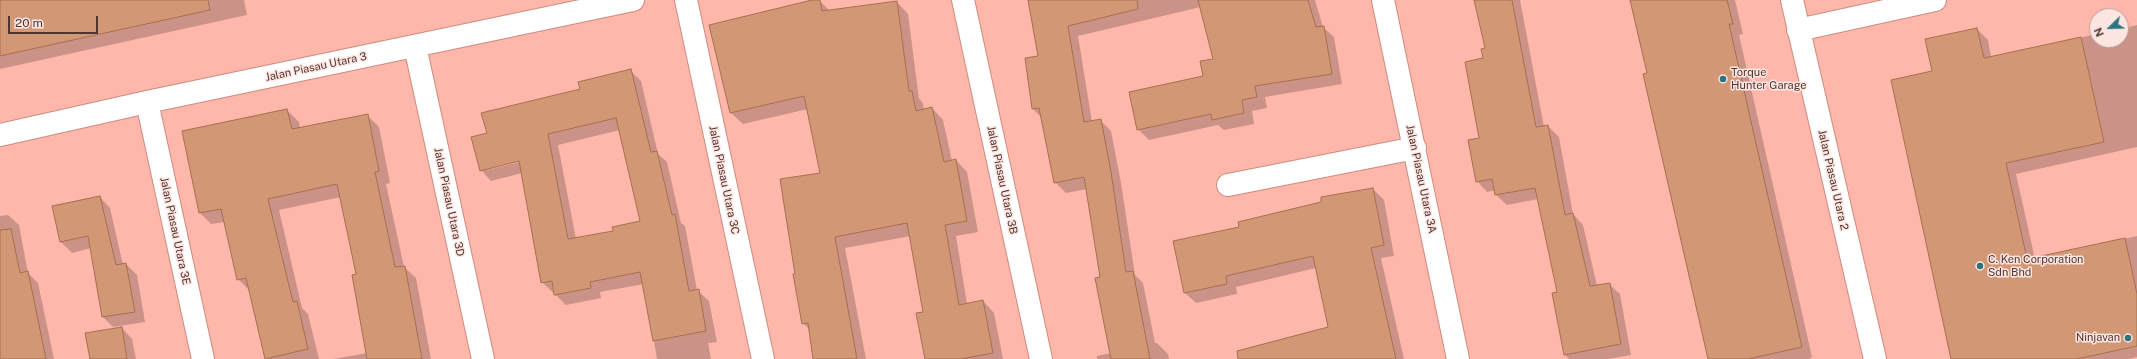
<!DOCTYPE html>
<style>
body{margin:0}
#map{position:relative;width:2137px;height:359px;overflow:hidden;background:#feb7aa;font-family:"Public Sans",sans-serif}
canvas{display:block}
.north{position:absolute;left:2089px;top:8px;width:40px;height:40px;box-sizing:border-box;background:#fde6e2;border:1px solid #b89f9a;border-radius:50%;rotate:247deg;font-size:11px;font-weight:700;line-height:16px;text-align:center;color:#50342f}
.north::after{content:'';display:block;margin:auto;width:14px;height:18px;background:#2c747f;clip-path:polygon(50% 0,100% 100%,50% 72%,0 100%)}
.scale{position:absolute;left:8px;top:16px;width:90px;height:18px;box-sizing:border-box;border:2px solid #50342f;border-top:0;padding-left:5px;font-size:12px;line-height:14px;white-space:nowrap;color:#50342f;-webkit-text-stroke:3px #fde6e2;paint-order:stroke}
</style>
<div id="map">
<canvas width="2137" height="359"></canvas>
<div class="north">N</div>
<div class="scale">20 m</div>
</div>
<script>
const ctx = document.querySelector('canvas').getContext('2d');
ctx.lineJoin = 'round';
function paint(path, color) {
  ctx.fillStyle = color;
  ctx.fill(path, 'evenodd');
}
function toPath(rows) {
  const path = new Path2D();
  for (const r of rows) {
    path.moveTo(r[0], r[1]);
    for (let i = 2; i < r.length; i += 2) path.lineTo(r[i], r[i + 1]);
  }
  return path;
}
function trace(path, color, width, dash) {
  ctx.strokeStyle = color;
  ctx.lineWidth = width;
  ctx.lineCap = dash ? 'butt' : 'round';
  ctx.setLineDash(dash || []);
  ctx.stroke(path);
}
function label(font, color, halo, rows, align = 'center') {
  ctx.font = font + ' "Public Sans",sans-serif';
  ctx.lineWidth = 3;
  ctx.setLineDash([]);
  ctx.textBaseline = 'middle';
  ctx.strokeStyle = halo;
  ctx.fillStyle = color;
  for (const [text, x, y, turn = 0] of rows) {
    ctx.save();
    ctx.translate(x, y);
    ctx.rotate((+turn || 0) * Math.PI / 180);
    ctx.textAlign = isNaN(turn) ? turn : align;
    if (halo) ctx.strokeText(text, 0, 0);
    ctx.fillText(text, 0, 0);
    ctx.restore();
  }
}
paint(toPath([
 [0,0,244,0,247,15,0,69],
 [816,0,819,0,830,11,897,2,908,14,919,99,923,103,924,110,932,108,943,120,952,161,956,160,967,172,978,232,956,236,967,304,983,301,994,313,1003,359,926,359,924,313,911,236,845,248,866,359,814,359,810,330,803,323,796,275,821,174,808,109,743,124,731,113,710,26],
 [1030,0,1315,0,1323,27,1334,37,1342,84,1265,97,1267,108,1252,111,1254,124,1224,130,1218,125,1149,140,1138,129,1204,77,1214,59,1201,7,1078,36,1092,122,1100,120,1111,131,1121,183,1135,275,1143,283,1155,343,1157,343,1168,354,1169,359,1097,359,1097,356,1111,353,1101,278,1087,189,1066,193,1055,182,1042,118,1033,109,1039,57],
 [1475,0,1520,0,1544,127,1548,126,1559,137,1573,214,1583,225,1597,286,1609,284,1620,294,1631,355,1608,359,1569,359,1565,355,1559,293,1538,199,1507,205,1496,195,1496,190,1487,192,1477,181,1486,49],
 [1631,0,1735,0,1743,34,1739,35,1812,357,1809,359,1709,359],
 [2137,25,2137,147,2016,174,2035,259,2137,236,2137,357,2129,359,1952,359,1933,72,1977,29,1988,40,1991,57,2097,34,2097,40,2121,40,2121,29],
 [631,71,641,81,658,154,667,162,681,223,685,226,697,290,709,301,717,342,708,343,711,359,657,359,644,284,600,292,601,298,566,305,542,282,522,173,491,181,481,170,488,134,581,89],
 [620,130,641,222,614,232,576,239,558,145],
 [523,159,524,161,487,170,487,168],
 [287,110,299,122,300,128,367,115,379,127,390,183,386,184,404,267,416,278,431,359,334,359,367,353,357,275,341,197,279,210,302,308,308,314,319,359,266,359,250,291,238,279,225,222,211,224,200,213],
 [1373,189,1384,200,1394,256,1381,258,1404,359,1261,359,1330,328,1316,268,1236,287,1237,294,1196,303,1185,293,1241,228],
 [100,197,110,208,123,265,126,264,137,275,145,322,113,327,103,317,91,248,72,253,61,242,53,207],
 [8,215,19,225,28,273,38,283,54,359,0,359,0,216],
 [122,328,132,339,136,359,91,359]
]), '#0003');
const building = toPath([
 [0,0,208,0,210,10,0,56,0,0],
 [812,0,820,0,822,11,897,1,909,91,912,91,916,111,932,107,944,162,956,159,967,221,945,225,959,305,983,300,993,353,961,359,925,359,916,313,923,312,907,223,835,237,857,359,813,359,808,323,802,324,793,274,795,274,780,179,820,173,804,96,730,113,709,25,812,0],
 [1028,0,1137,0,1138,9,1068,26,1084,122,1101,119,1111,172,1126,272,1133,271,1150,359,1111,359,1095,278,1100,277,1084,177,1054,183,1039,108,1032,109,1025,58,1038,56,1028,0],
 [1198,0,1308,0,1316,27,1324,26,1332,74,1255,86,1257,97,1242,100,1244,113,1212,120,1211,114,1137,130,1129,92,1203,76,1200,61,1213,59,1198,0],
 [1474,0,1512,0,1536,127,1548,125,1565,215,1573,213,1590,286,1610,283,1621,344,1564,355,1552,293,1557,292,1535,188,1495,195,1492,179,1476,182,1468,140,1479,138,1465,62,1483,58,1481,49,1485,48,1474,0],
 [1630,0,1727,0,1733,24,1729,24,1802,347,1748,359,1708,359,1643,74,1647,73,1630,0],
 [1977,28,1984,58,2081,37,2104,142,2006,163,2027,259,2125,238,2137,294,2137,346,2077,359,1951,359,1891,80,1932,71,1925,39,1977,28],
 [631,69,651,152,657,151,672,215,675,214,689,291,699,289,706,331,653,341,640,272,590,282,591,288,554,295,552,281,541,283,519,161,480,171,471,137,487,133,481,113,580,89,578,82,631,69],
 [616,118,640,221,612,227,613,231,568,239,548,134,616,118],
 [287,109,292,129,368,114,379,171,375,172,395,267,405,266,422,359,367,359,352,275,356,274,337,184,268,199,293,302,297,301,308,349,265,359,246,278,237,280,221,209,199,213,182,131,287,109],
 [1373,188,1384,245,1371,248,1396,359,1238,359,1237,351,1328,327,1313,256,1226,276,1227,284,1184,293,1173,241,1239,227,1238,222,1321,202,1321,197,1373,188],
 [100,196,116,265,126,263,135,312,102,317,88,236,60,242,52,206,100,196],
 [11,229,20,273,28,271,46,359,0,359,0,230,11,229],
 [122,327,127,359,90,359,85,333,122,327]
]);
paint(building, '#d29775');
trace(building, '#a76f4f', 1);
const minor = toPath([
 [686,0,763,359],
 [963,0,1041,359],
 [1383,0,1458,359],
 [1792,0,1875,359],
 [1798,30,1935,0],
 [415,46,483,359],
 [147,102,203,359],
 [0,135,147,102,633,0],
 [1228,185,1415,148]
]);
trace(minor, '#ce8b7f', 24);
trace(minor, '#fff', 22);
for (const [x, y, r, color] of [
 [1723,79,4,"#2c747f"],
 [1980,266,4,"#2c747f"],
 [2128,338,4,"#2c747f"]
]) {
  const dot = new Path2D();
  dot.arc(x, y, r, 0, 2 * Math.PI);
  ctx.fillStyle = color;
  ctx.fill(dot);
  trace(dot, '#fde6e2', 1.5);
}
label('11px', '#50342f', '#fde6e2', [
 ["Jalan Piasau Utara 3",316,67,-12],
 ["Jalan Piasau Utara 3A",1421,179,78],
 ["Jalan Piasau Utara 3C",724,180,78],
 ["Jalan Piasau Utara 3B",1002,180,78],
 ["Jalan Piasau Utara 2",1833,180,77],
 ["Jalan Piasau Utara 3D",449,202,78],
 ["Jalan Piasau Utara 3E",175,231,78]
]);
label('11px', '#50342f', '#fde6e2', [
 ["Torque",1731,73],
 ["Hunter Garage",1731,86],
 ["C. Ken Corporation",1988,260],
 ["Sdn Bhd",1988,273],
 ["Ninjavan",2120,338,"right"]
], 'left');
</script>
